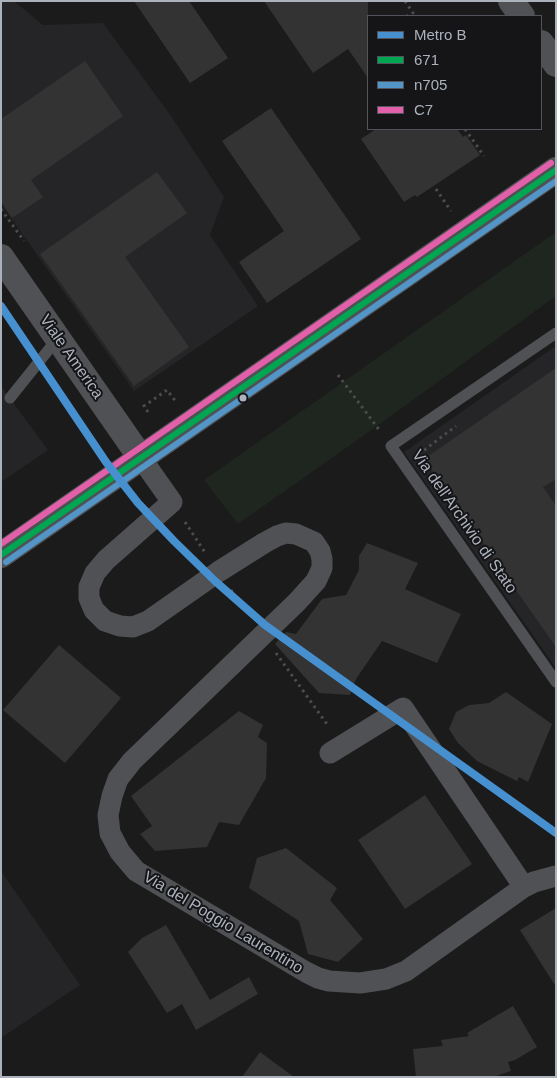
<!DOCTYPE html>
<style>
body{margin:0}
#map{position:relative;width:557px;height:1078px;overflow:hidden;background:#1b1b1b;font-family:Helvetica,sans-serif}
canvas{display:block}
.frame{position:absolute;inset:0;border:2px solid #acb2bc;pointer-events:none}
.legend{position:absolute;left:367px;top:15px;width:175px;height:115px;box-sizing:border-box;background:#151518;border:1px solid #51545a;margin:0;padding:6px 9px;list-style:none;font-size:15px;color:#acb2bc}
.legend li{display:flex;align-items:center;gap:10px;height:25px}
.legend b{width:25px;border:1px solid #51545a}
</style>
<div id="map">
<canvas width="557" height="1078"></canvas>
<div class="frame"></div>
<ul class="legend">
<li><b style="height:6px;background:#4790d0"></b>Metro B</li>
<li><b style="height:6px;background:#00a651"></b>671</li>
<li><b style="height:6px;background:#5395c7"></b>n705</li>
<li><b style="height:6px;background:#e260aa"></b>C7</li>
</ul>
</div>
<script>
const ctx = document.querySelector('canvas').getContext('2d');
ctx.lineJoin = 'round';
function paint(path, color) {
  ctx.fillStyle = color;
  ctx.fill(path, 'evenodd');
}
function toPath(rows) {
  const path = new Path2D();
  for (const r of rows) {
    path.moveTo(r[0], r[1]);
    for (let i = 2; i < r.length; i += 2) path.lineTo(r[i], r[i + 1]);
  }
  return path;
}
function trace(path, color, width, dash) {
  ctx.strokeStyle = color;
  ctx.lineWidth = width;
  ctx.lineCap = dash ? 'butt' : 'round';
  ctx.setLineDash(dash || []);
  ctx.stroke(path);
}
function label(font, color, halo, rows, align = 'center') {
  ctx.font = font + ' Helvetica,sans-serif';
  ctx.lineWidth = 4;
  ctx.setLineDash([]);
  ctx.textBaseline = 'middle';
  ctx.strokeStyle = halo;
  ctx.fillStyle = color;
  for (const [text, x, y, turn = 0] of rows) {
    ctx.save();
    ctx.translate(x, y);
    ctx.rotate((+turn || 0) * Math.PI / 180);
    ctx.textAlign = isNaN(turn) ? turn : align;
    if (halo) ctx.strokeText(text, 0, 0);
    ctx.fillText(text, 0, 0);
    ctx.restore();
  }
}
paint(toPath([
 [1,1,14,1,43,25,103,23,171,116,224,197,210,235,258,306,134,391,1,204],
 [556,346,556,668,404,452],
 [1,386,48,450,1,482],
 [1,871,80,985,1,1038]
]), '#252528');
paint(toPath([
 [556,232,556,296,376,427,238,524,204,480]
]), '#1e261f');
paint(toPath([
 [134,1,189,1,228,58,190,83],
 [264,1,368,1,368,78,348,49,313,73],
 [85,61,123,116,31,180,43,197,12,218,1,202,1,119],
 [271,108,361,239,267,303,239,262,284,231,222,141],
 [376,129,457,129,463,137,466,135,480,155,417,197,415,195,404,202,361,139],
 [157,172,187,213,125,257,189,347,134,386,40,254],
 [556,368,556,479,543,487,556,506,556,647,424,459],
 [367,543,418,563,405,589,461,614,437,663,382,641,356,679,350,695,319,693,275,644,286,632,296,634,322,599,346,595,359,570,359,556],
 [59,645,121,698,65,763,3,710],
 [506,692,552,724,528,782,519,777,517,781,477,761,458,743,449,729,456,712,469,705,489,703],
 [239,711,263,725,258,737,267,743,266,778,239,825,219,822,207,847,155,851,140,834,152,826,131,796],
 [425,795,472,864,405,909,358,840],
 [286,848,337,888,330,900,363,939,338,962,308,954,299,921,249,888,257,858],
 [556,908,556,987,520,930],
 [166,925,210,1000,249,977,258,994,196,1030,182,1004,167,1013,128,952,142,938],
 [513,1006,537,1047,515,1060,508,1062,511,1071,493,1077,416,1077,413,1049,443,1046,441,1040,469,1036,467,1033],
 [260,1052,294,1077,242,1077]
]), '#333');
trace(toPath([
 [405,1,413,13,407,16],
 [465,129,484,156],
 [436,189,451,211],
 [1,209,24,241],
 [338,375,380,431],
 [148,412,144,406,167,390,176,402,177,401],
 [419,454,456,426],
 [185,522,206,554],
 [231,590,249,615],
 [276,653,329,727]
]), '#4b4c4f', 3, [2.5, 4]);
trace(toPath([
 [556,333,391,446,556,682],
 [10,398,58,338]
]), '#4f5154', 11);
trace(toPath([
 [141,458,172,502,106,560,95,573,89,587,89,598,94,610,105,621,120,626,133,627,148,621,218,572,264,543,277,536,286,533,296,534,314,542,320,551,322,559,322,568,316,581,297,602,132,761,118,779,112,796,108,815,110,833,120,852,136,871,306,972,318,978,329,981,360,983,386,979,406,971,524,887,534,882,556,876],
 [330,753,403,708,524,887]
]), '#4f5154', 21);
trace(toPath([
 [511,1,522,16],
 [541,43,556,64],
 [1,257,141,458],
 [1,555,556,170]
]), '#4f5154', 26);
trace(toPath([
 [1,555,556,170]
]), '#00a651', 6);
trace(toPath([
 [6,562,556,181]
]), '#5395c7', 6);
trace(toPath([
 [1,544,551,163]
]), '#e260aa', 6);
trace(toPath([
 [1,306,106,462,138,503,174,541,215,581,265,625,556,833]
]), '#4790d0', 8);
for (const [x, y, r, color] of [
 [243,398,4.5,"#acb2bc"]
]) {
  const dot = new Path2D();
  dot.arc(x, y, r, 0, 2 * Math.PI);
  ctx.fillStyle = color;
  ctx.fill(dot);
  trace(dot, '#151518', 2);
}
label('16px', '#acb2bc', '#151518', [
 ["Viale America",71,357,55],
 ["Via dell'Archivio di Stato",464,522,55],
 ["Via del Poggio Laurentino",223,923,31]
]);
</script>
